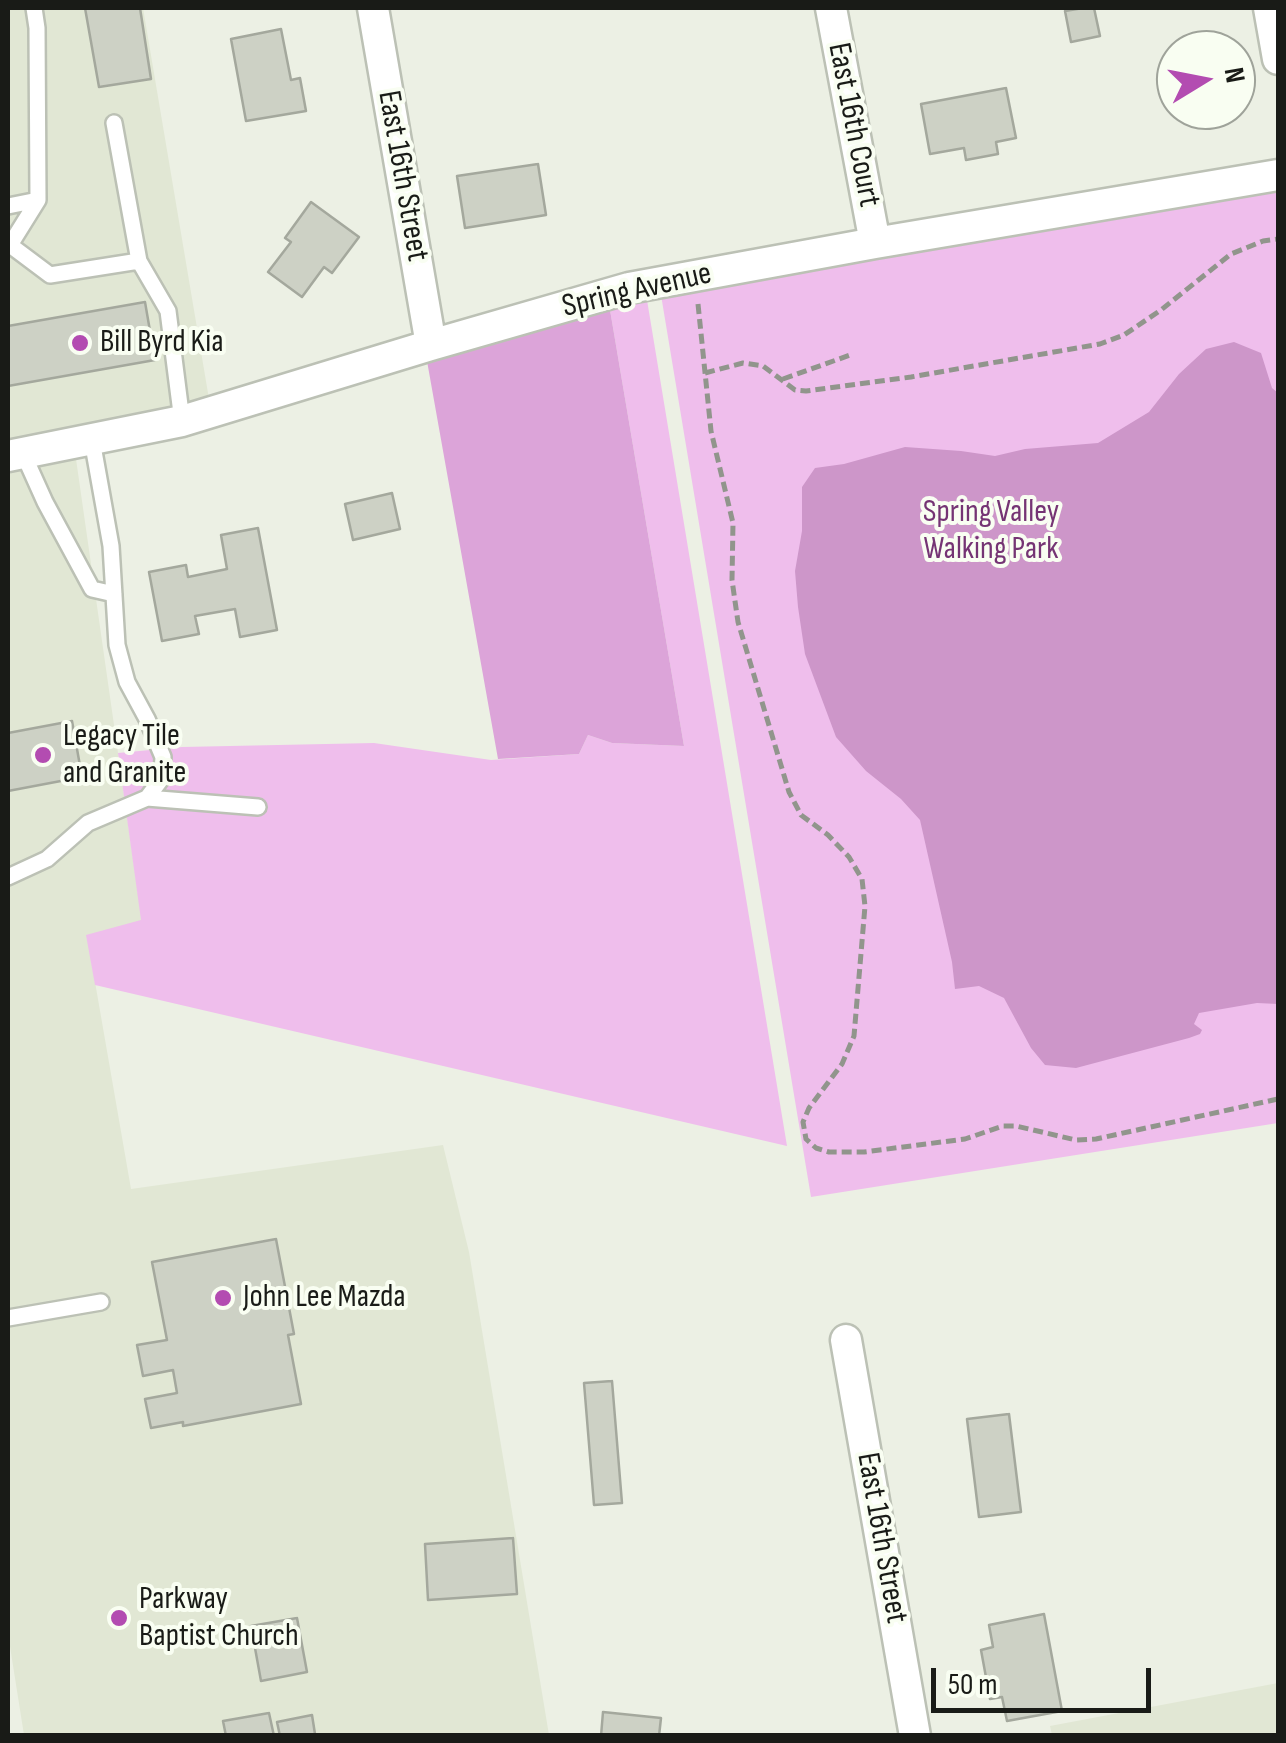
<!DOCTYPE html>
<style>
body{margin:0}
#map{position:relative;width:1286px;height:1743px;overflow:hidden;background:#ecf0e4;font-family:"Sofia Sans Condensed",sans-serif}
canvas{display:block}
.frame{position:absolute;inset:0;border:10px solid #191b17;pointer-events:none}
.north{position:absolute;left:1156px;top:30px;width:100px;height:100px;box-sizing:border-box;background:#f9fef2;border:2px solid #9fa39a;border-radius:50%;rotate:80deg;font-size:28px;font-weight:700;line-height:40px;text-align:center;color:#191b17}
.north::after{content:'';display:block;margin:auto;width:35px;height:45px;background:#b34cb1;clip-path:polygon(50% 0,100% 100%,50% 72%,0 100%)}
.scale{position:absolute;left:931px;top:1668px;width:220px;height:45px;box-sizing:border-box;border:5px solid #191b17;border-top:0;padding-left:12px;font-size:30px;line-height:35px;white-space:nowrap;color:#191b17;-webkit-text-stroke:8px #f9fef2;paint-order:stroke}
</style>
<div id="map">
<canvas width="1286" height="1743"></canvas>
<div class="frame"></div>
<div class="north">N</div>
<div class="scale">50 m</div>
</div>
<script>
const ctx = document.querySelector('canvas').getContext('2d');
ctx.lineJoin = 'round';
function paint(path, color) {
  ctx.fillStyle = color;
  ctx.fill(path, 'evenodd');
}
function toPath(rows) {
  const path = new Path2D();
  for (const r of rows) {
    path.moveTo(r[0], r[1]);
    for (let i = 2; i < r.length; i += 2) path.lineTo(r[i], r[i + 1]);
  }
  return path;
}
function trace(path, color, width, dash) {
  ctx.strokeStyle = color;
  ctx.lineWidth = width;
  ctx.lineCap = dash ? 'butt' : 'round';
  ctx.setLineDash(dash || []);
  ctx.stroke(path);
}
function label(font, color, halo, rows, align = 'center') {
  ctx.font = font + ' "Sofia Sans Condensed",sans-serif';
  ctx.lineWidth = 8;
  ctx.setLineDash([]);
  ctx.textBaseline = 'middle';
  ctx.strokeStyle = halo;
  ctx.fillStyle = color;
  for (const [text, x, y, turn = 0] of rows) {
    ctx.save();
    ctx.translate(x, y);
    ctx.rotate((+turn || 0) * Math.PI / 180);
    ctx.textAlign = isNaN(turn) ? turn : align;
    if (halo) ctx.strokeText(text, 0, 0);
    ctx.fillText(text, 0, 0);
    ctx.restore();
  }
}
paint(toPath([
 [8,8,143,8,209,399,8,441],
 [76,459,142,921,87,936,131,1189,443,1145,469,1252,549,1735,24,1735,8,1634,8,471],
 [1278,1683,1278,1735,1052,1735,1050,1726]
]), '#e1e7d4');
paint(toPath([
 [1278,192,1278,1123,811,1197,661,295],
 [647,300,787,1146,95,985,86,935,141,920,118,753,182,747,374,743,491,760,579,754,588,735,612,743,684,746,610,310]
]), '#efbeec');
paint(toPath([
 [610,310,684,746,612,743,588,735,579,754,498,759,427,361]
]), '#dca4d9');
paint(toPath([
 [1234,342,1261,353,1272,388,1278,393,1278,1004,1257,1003,1199,1013,1194,1024,1202,1030,1200,1034,1189,1038,1076,1068,1045,1065,1031,1048,1004,998,979,986,955,989,952,962,920,820,901,799,866,771,836,737,805,654,798,607,795,571,802,531,802,487,815,468,844,464,905,447,961,451,995,456,1025,449,1098,443,1149,412,1179,374,1206,349]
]), '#cd96c9');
const building = toPath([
 [85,8,140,8,151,79,99,87,85,8],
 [1083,8,1094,8,1100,36,1071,42,1065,11,1083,8],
 [281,29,291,80,300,78,306,111,246,121,231,39,281,29],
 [1222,35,1225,50,1176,50,1175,44,1222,35],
 [1006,88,1016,138,996,142,998,154,966,160,964,148,930,154,921,104,1006,88],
 [538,164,546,215,465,228,457,176,538,164],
 [311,202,359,237,332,273,324,267,302,297,268,272,291,242,285,238,311,202],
 [145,302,155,360,8,386,8,326,145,302],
 [392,493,400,529,353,540,345,504,392,493],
 [258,528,277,630,240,637,235,609,195,616,199,634,162,641,149,572,186,565,188,577,227,569,221,535,258,528],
 [72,721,82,777,8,791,8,733,72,721],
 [276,1239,294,1334,288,1335,301,1404,183,1426,183,1422,151,1428,145,1399,177,1393,173,1370,143,1376,137,1345,167,1340,152,1262,276,1239],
 [612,1381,622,1503,594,1505,584,1383,612,1381],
 [1009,1414,1021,1512,979,1517,967,1419,1009,1414],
 [513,1538,517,1594,428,1600,425,1544,513,1538],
 [1044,1614,1062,1711,1007,1721,1002,1697,990,1699,981,1650,993,1647,989,1625,1044,1614],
 [297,1618,307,1672,261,1681,251,1626,297,1618],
 [603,1712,661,1718,659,1736,601,1736,603,1712],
 [269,1713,274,1736,226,1736,223,1721,269,1713],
 [312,1715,315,1734,280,1736,277,1722,312,1715]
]);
paint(building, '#cdd1c5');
trace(building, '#a4a89d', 2.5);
const service = toPath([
 [8,206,38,200],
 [10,245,38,200,37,28,34,8],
 [8,246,10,245,50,275,139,261,114,123],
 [139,261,168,311,182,421],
 [92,440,111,546,117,645,127,682,147,719,163,757,162,778,147,798],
 [23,453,45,502,92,589,114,594],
 [8,877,47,859,88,823,147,798,258,807],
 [8,1318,101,1302]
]);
const minor = toPath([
 [373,8,431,345],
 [831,8,875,243],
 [1269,8,1278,59],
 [8,456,182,421,431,345,629,288,875,243,1278,175],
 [846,1340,915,1736]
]);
trace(service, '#bcc1b5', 20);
trace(minor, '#bcc1b5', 35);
trace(toPath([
 [698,304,711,431,733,523,732,580,738,622,789,792,801,815,828,835,849,857,862,879,865,906,854,1036,842,1064,809,1108,803,1122,806,1139,816,1148,829,1152,864,1152,965,1139,1003,1126,1016,1126,1076,1140,1096,1139,1278,1099],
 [705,373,743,363,763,366,795,390,806,391,911,377,1100,344,1124,335,1161,310,1231,254,1263,241,1278,239],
 [783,379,853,354]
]), '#91958c', 5, [10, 5]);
trace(service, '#fff', 15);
trace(minor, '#fff', 30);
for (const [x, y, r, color] of [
 [80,343,10,"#b34cb1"],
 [43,755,10,"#b34cb1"],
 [223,1298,10,"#b34cb1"],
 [119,1618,10,"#b34cb1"]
]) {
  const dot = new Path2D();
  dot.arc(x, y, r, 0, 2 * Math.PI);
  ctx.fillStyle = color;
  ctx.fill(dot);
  trace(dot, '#f9fef2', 4);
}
label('32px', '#191b17', '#f9fef2', [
 ["East 16th Court",853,125,79],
 ["East 16th Street",402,176,80],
 ["Spring Avenue",637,291,-13],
 ["East 16th Street",881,1538,80]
]);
label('32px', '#191b17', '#f9fef2', [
 ["Bill Byrd Kia",100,343],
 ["Legacy Tile",63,737],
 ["and Granite",63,774],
 ["John Lee Mazda",243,1298],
 ["Parkway",139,1600],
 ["Baptist Church",139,1637]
], 'left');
label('32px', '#753474', '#f9fef2', [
 ["Spring Valley",991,513],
 ["Walking Park",991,550]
]);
</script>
